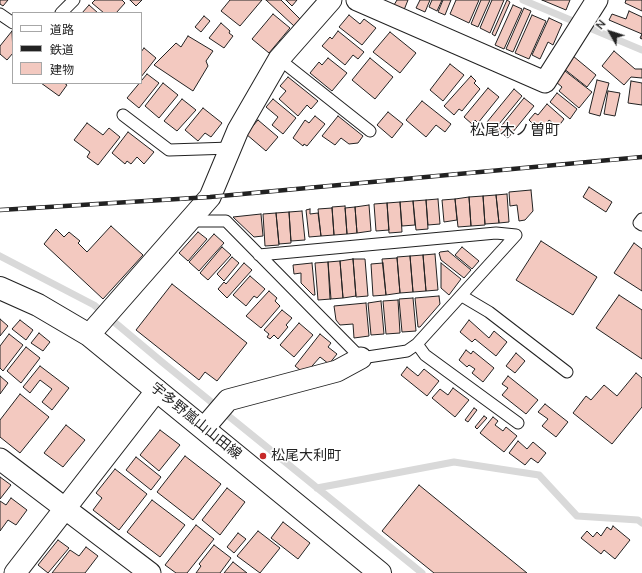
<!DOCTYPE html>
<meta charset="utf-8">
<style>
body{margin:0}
#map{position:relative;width:642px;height:573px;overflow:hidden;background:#fff;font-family:Mulish,"Noto Sans JP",sans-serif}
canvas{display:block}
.legend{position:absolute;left:12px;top:12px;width:130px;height:72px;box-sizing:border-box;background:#fff;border:1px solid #a7a7a7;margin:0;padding:5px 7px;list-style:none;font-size:12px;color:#222}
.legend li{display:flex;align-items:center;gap:8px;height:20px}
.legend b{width:20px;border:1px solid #a7a7a7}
.north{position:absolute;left:590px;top:12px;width:40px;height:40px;-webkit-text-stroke:3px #fff;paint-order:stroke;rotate:309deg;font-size:11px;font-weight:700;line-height:16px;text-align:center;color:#222}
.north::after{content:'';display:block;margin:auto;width:14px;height:18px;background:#222;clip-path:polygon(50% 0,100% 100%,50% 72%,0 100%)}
</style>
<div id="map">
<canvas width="642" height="573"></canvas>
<ul class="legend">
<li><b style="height:5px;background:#fff"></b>道路</li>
<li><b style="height:5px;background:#222"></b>鉄道</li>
<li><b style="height:11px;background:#f3c9c0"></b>建物</li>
</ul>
<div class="north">N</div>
</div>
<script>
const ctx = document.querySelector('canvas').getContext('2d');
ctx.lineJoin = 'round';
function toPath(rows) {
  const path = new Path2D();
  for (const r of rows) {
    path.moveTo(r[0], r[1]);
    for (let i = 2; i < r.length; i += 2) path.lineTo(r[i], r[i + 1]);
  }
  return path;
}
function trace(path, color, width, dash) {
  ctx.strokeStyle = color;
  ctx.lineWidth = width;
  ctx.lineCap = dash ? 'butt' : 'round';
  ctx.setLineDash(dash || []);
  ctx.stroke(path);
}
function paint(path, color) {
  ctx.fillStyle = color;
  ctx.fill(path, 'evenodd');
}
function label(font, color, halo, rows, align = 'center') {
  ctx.font = font + ' Mulish,"Noto Sans JP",sans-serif';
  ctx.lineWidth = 3;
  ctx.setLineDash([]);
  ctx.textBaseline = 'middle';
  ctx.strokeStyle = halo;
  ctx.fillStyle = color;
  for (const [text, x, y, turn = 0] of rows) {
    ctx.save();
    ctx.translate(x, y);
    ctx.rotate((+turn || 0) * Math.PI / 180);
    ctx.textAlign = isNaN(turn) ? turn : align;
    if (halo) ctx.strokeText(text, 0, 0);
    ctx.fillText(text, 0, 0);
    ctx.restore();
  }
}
trace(toPath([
 [523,0,642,50],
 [0,256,94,305,162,362,422,573],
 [317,488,454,462,539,475,577,516,638,520,642,523]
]), '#d9d9d9', 7);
const building = toPath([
 [0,0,8,0,3,6,0,4,0,0],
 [95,0,122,0,125,3,116,13,104,13,92,3,95,0],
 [130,0,142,0,136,6,130,0],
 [230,0,262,0,240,26,221,11,230,0],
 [266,0,281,0,300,19,294,26,266,0],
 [286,0,297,0,292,6,286,0],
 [397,0,408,0,404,10,394,5,397,0],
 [420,0,430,0,425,12,416,8,420,0],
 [432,0,442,0,437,11,429,7,432,0],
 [443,0,451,0,445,15,438,12,443,0],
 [456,0,479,0,469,23,450,14,456,0],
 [481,0,490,0,478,27,471,24,481,0],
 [492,0,504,0,490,33,480,28,492,0],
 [507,0,510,2,495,36,492,34,507,0],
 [542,0,570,0,566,10,542,0],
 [626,0,642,0,642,11,625,3,626,0],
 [89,5,98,13,82,13,89,5],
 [513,5,522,9,504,49,495,45,513,5],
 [524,8,531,11,513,52,506,49,524,8],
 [629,11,642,17,642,39,640,38,642,34,609,20,612,14,626,19,629,11],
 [273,14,290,28,269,53,252,39,273,14],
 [349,15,360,24,364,19,376,28,362,45,339,27,349,15],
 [532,15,546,21,529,59,515,53,532,15],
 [204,16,210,21,201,32,195,27,204,16],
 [549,18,562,24,553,45,548,42,540,59,532,55,549,18],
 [221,23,230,31,229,33,233,36,224,48,209,38,221,23],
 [12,31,13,53,7,60,0,54,0,46,12,31],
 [338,31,364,52,358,59,353,55,345,65,322,46,330,37,332,39,338,31],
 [390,32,416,53,400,73,373,52,390,32],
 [188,36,213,51,206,61,208,66,193,91,154,65,176,43,181,47,188,36],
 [144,48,156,58,141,77,141,52,144,48],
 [614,51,635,69,642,69,642,78,631,77,624,85,602,66,614,51],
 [573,56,596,75,587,87,563,68,573,56],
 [328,58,347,73,332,91,310,73,319,62,322,65,328,58],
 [370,58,393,77,375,99,352,80,370,58],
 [450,64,464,75,443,101,430,90,450,64],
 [565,71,592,92,579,108,559,91,562,87,556,82,565,71],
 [147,74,159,83,139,108,127,98,147,74],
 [471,76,476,81,474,83,480,89,462,111,459,109,454,115,444,106,471,76],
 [288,77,318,101,311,109,307,105,298,116,279,99,286,91,280,86,288,77],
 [597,80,609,83,600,116,589,113,597,80],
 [631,81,642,83,642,105,628,103,631,81],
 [41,83,64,83,67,85,59,96,41,83],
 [163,83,178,95,159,118,145,106,163,83],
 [488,88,499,97,478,123,475,120,472,124,464,117,488,88],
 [514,89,522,96,495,129,487,122,514,89],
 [608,91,620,93,615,116,604,114,608,91],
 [557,93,577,109,570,119,550,102,557,93],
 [524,98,534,106,508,138,498,130,524,98],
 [182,99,196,110,177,131,164,121,182,99],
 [273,99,296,118,283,134,272,125,278,117,266,107,273,99],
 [422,101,451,124,445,132,436,125,426,137,406,120,422,101],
 [547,104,564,119,558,127,549,120,545,126,542,123,537,128,529,120,535,113,538,115,547,104],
 [203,108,222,123,211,137,205,133,198,141,185,130,203,108],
 [388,112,403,124,392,138,377,125,388,112],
 [315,116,325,124,307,146,304,144,303,146,293,138,305,120,309,123,315,116],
 [338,116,363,136,358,143,349,144,341,138,335,145,322,136,338,116],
 [258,120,278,137,266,151,246,134,258,120],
 [87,123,103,135,109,128,120,137,98,165,87,157,90,152,74,140,87,123],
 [128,132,154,152,144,164,137,157,131,164,127,161,125,164,112,153,128,132],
 [589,187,612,202,606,212,583,197,589,187],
 [531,190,533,211,525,220,519,221,517,205,510,206,509,192,531,190],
 [507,194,509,222,499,223,496,195,507,194],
 [496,195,499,223,485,224,483,196,496,195],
 [483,196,485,225,471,226,469,197,483,196],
 [469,197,471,226,458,227,455,199,469,197],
 [438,199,440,224,428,225,426,200,438,199],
 [455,199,457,220,444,222,442,200,455,199],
 [426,200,428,229,416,230,413,201,426,200],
 [413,201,415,225,402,226,400,202,413,201],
 [400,202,402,232,389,233,387,203,400,202],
 [387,203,389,230,376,231,374,204,387,203],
 [369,205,371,231,357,233,355,207,369,205],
 [345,206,347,234,334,235,332,207,345,206],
 [355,207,357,233,347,234,345,208,355,207],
 [332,208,334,235,321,236,318,209,332,208],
 [310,209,310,214,318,213,321,236,309,237,306,210,310,209],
 [302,211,305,240,291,241,289,212,302,211],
 [289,212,291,243,279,244,276,213,289,212],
 [276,213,279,245,265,246,263,214,276,213],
 [261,214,263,236,254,237,233,217,261,214],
 [111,226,143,255,103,299,44,244,56,229,64,237,69,232,80,241,78,243,87,252,111,226],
 [198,232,207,239,188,261,179,253,198,232],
 [214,234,224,243,199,271,189,262,214,234],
 [541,241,597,277,573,315,516,280,541,241],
 [634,243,642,249,642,291,614,273,634,243],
 [222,247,231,255,208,280,200,273,222,247],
 [462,247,479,261,472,269,455,255,462,247],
 [448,251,471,270,464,278,441,260,439,253,440,252,448,251],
 [435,254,438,290,426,291,423,255,435,254],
 [423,255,426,291,413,292,410,256,423,255],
 [410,256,413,292,400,293,397,257,410,256],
 [232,257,239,263,224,281,217,274,232,257],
 [397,258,400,293,386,295,382,259,397,258],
 [353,259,365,259,368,296,356,297,353,259],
 [353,259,356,296,343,298,340,261,353,259],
 [340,261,343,298,330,299,328,262,340,261],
 [328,262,331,299,318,300,315,263,328,262],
 [244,263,252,270,227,298,218,289,224,282,226,284,244,263],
 [312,263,315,295,313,295,301,283,301,273,294,274,293,265,312,263],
 [383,263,386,295,373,296,371,264,383,263],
 [441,263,461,279,449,295,441,288,441,263],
 [250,276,265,289,257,298,254,296,246,306,233,295,250,276],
 [172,284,247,343,217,381,205,372,199,380,136,330,172,284],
 [269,291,277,298,275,301,280,306,261,328,246,316,269,291],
 [619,295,642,310,642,359,596,328,619,295],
 [439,296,440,304,420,327,418,327,415,298,439,296],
 [413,298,416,331,402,332,399,299,413,298],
 [398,300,400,333,386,334,383,301,398,300],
 [381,301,384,334,371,335,368,303,381,301],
 [366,303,369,336,354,338,353,324,340,325,336,320,334,306,366,303],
 [282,310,292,318,286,325,288,327,278,339,274,335,270,339,267,337,269,334,264,330,282,310],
 [0,319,8,326,0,336,0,319],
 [20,320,33,330,26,340,12,329,20,320],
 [469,320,489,338,494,331,507,342,496,356,475,339,472,342,460,332,469,320],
 [299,323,313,335,294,357,280,345,299,323],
 [39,333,50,342,43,351,31,343,39,333],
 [9,334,23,345,3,371,0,368,0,346,9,334],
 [320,334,331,343,328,347,337,354,329,364,320,357,305,374,295,366,320,334],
 [26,347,40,358,21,383,7,371,26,347],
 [466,350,471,354,473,351,494,368,483,382,472,373,475,369,469,365,467,367,459,360,466,350],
 [516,353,525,361,515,373,506,366,516,353],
 [40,366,69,388,52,410,42,402,52,389,40,380,30,393,23,387,40,366],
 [407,367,418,376,424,369,439,381,427,396,401,375,407,367],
 [636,373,642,378,642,407,612,444,573,413,586,396,591,400,604,385,617,396,636,373],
 [0,376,8,383,0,394,0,376],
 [508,376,538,400,526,414,502,395,508,388,502,384,508,376],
 [453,388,469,400,455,417,432,398,440,389,448,395,453,388],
 [20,394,49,417,20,453,0,437,0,420,20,394],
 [545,404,568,422,556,437,542,426,548,419,538,412,545,404],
 [474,408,477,410,468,422,465,420,474,408],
 [484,416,487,418,477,429,475,427,484,416],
 [493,417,498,421,495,425,503,431,506,427,517,436,504,452,480,433,493,417],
 [66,425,85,440,63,467,44,453,66,425],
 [160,430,180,445,159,471,140,455,160,430],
 [518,441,527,449,533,442,546,453,538,463,531,458,525,465,509,453,518,441],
 [185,456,221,484,193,520,157,492,185,456],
 [136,457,161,477,151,490,126,470,136,457],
 [115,469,147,494,119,530,93,510,102,498,96,493,115,469],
 [0,477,11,485,0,499,0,477],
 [419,485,527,573,434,573,382,531,419,485],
 [227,488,245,502,220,535,202,520,227,488],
 [11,498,27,510,16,525,8,520,0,531,0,501,6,505,11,498],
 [152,500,185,525,160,557,127,532,152,500],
 [283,522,310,543,298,559,271,538,283,522],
 [196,525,214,539,187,573,176,573,165,565,196,525],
 [613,526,630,540,615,559,604,550,601,554,581,538,587,531,593,537,597,532,601,536,607,527,611,530,613,526],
 [258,531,280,548,260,573,237,556,258,531],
 [238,533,246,539,234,553,227,547,238,533],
 [58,540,69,548,48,573,38,565,58,540],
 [214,545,231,558,220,573,196,573,201,566,199,564,214,545],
 [86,547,98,556,85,573,52,573,70,550,79,556,86,547],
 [233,562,247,573,224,573,233,562]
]);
paint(building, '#f3c9c0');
trace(building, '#222', 1);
const lane = toPath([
 [61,13,74,0],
 [0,14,13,23],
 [279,59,370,131],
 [123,115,169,150,231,148],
 [642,219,639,223,642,225],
 [190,221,226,221,361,358,407,351,417,344,516,235],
 [259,255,496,233,516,235],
 [462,296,489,312,567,372],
 [417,344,425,355,518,423]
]);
const street = toPath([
 [357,0,545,82,597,0],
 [89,335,210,197,238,130,279,59,331,0],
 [204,428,228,400,337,371,361,358],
 [0,459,150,573],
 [15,573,157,390]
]);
const primary = toPath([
 [0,288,38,305,89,335,380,573]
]);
trace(lane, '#222', 13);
trace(street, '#222', 23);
trace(primary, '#222', 24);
trace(lane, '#fff', 11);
trace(street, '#fff', 21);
trace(primary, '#fff', 22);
const rail = toPath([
 [0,210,210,197,642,157]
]);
trace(rail, '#222', 4.5);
trace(rail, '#fff', 3, [9]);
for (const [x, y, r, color] of [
 [263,456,4,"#c62828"]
]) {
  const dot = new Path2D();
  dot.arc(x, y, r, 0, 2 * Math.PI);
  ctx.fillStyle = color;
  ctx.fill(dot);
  trace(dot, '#fff', 1.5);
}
label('14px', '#222', '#fff', [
 ["宇多野嵐山山田線",196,421,39]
]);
label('14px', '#222', '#fff', [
 ["松尾大利町",271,456]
], 'left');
label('15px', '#222', '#fff', [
 ["松尾木ノ曽町",515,130]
]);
</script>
